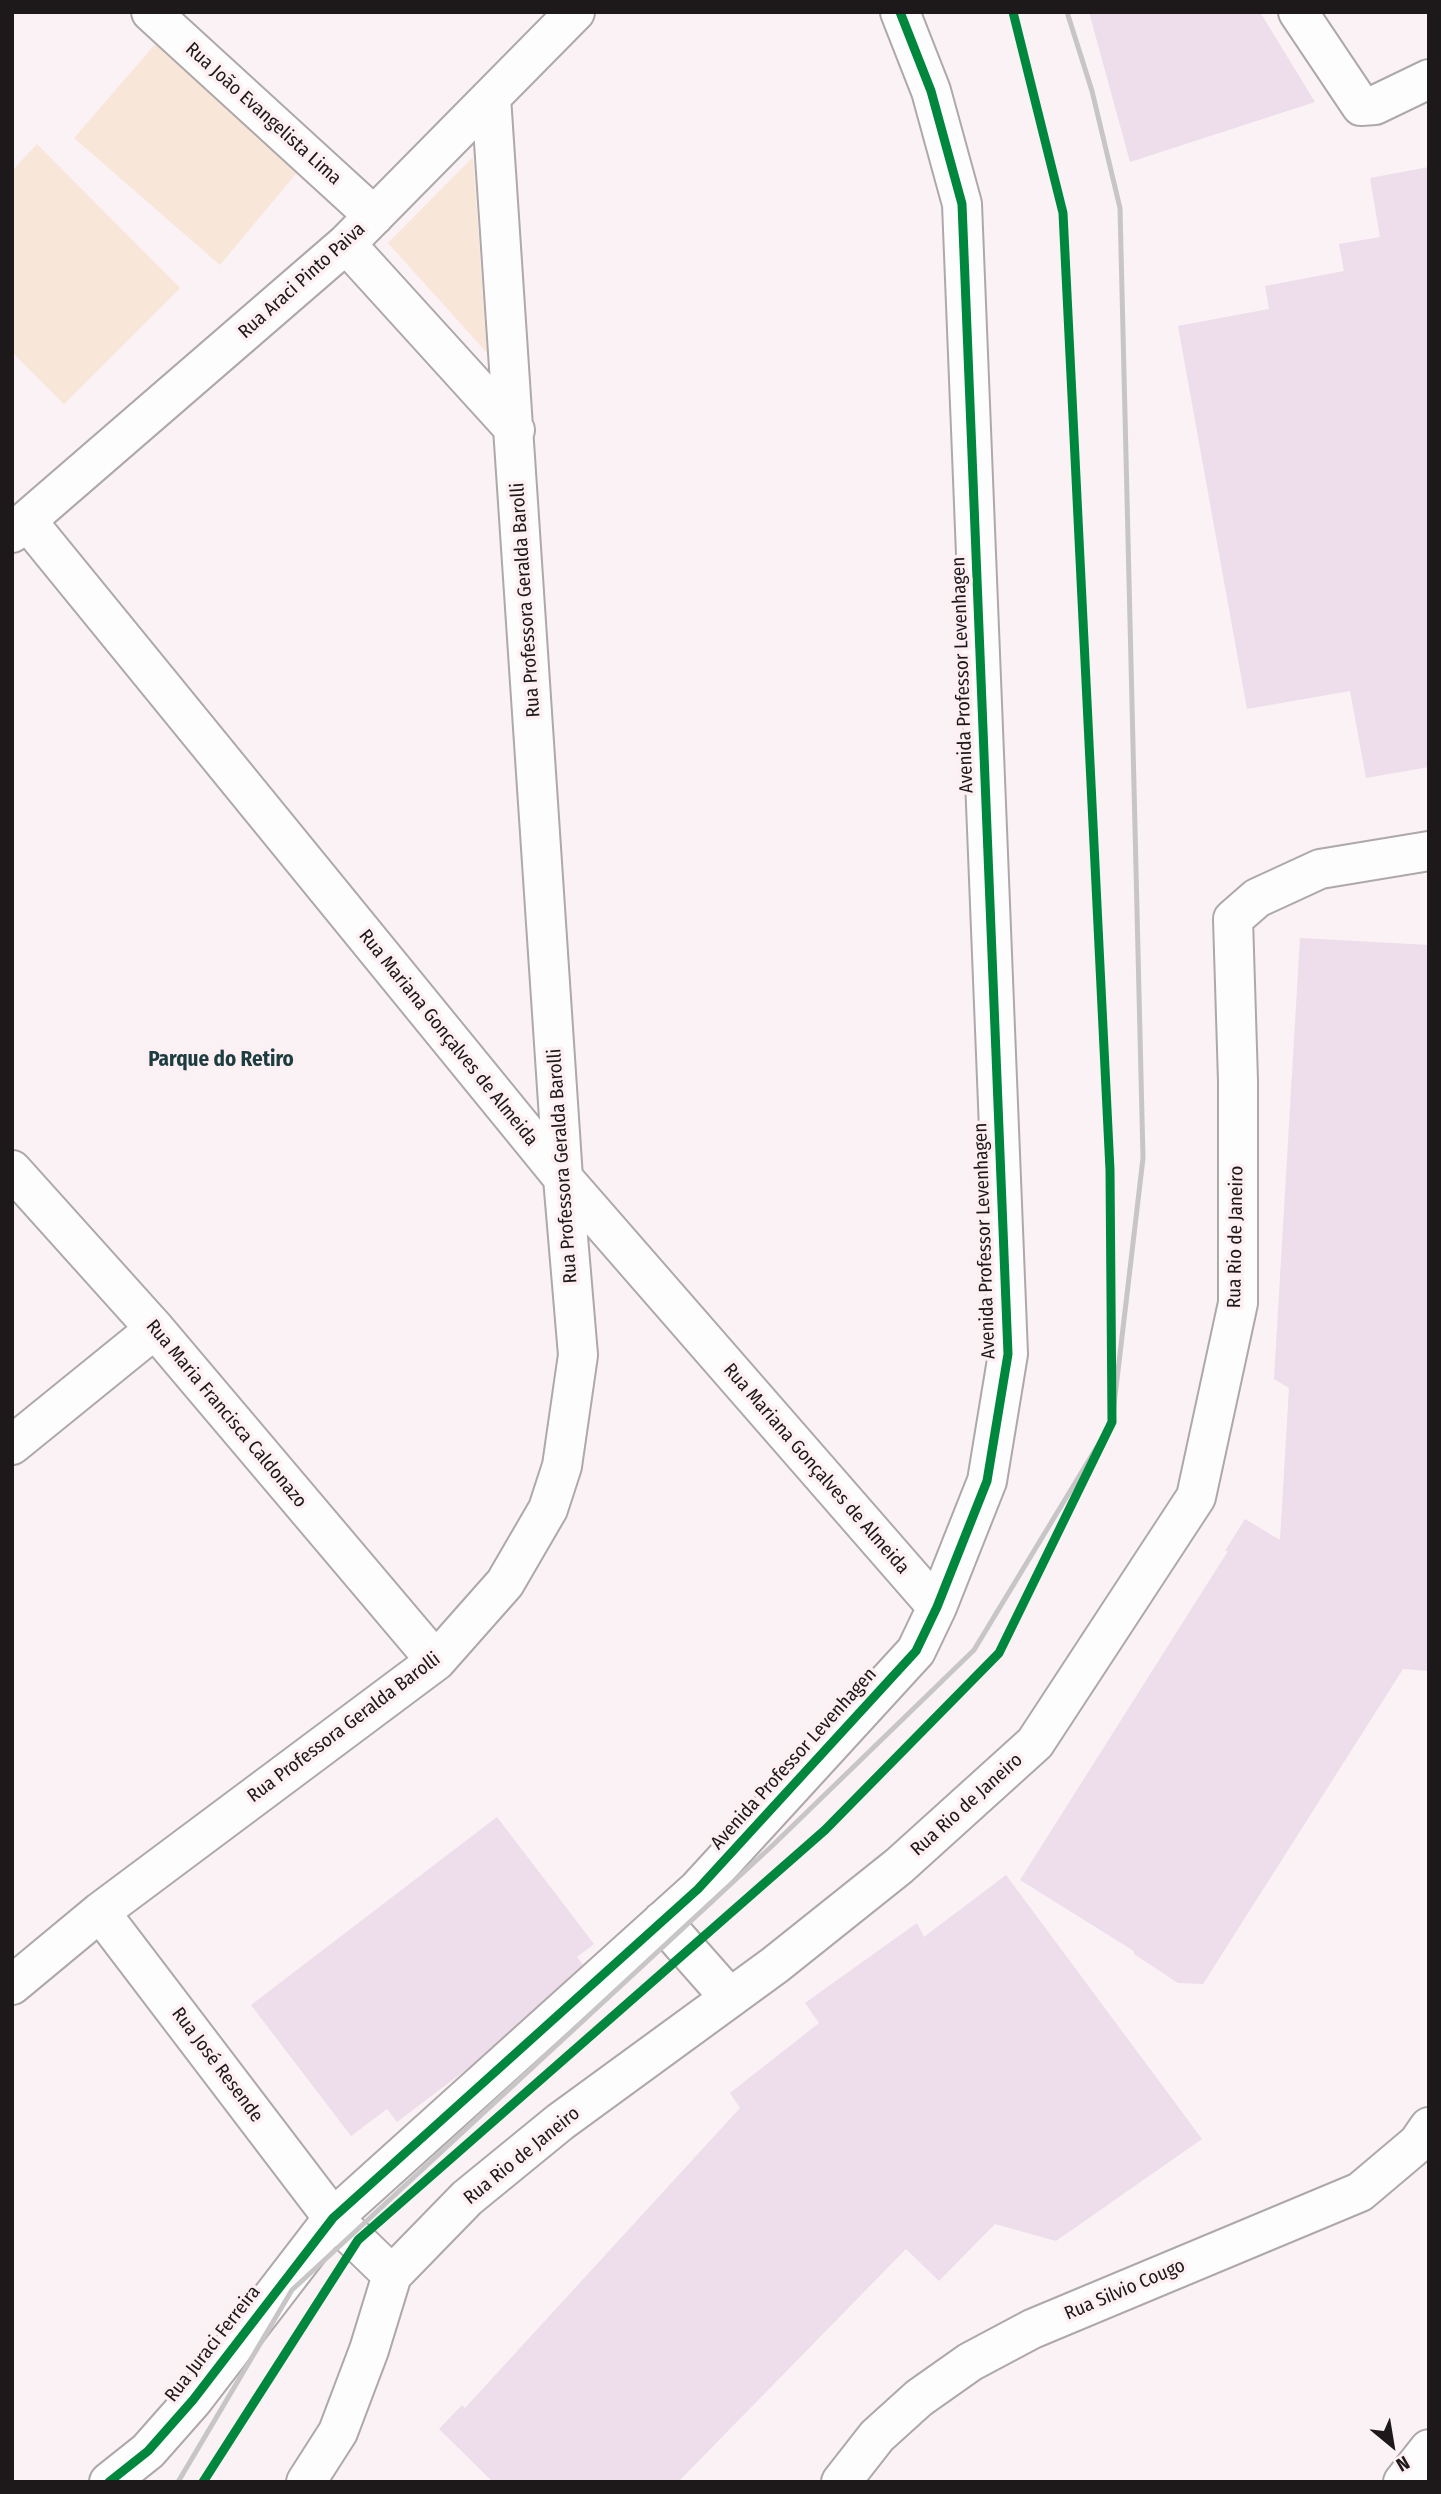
<!DOCTYPE html>
<meta charset="utf-8">
<style>
body{margin:0}
#map{position:relative;width:1441px;height:2494px;overflow:hidden;background:#faf2f4;font-family:"Fira Sans Condensed",sans-serif}
canvas{display:block}
.frame{position:absolute;inset:0;border:14px solid #1d1819;pointer-events:none}
.north{position:absolute;left:1357px;top:2410px;width:70px;height:70px;-webkit-text-stroke:5px #fdeff2;paint-order:stroke;rotate:150deg;font-size:19px;font-weight:700;line-height:28px;text-align:center;color:#1d1819}
.north::after{content:'';display:block;margin:auto;width:24px;height:32px;background:#1d1819;clip-path:polygon(50% 0,100% 100%,50% 72%,0 100%)}
</style>
<div id="map">
<canvas width="1441" height="2494"></canvas>
<div class="frame"></div>
<div class="north">N</div>
</div>
<script>
const ctx = document.querySelector('canvas').getContext('2d');
ctx.lineJoin = 'round';
function paint(path, color) {
  ctx.fillStyle = color;
  ctx.fill(path, 'evenodd');
}
function toPath(rows) {
  const path = new Path2D();
  for (const r of rows) {
    path.moveTo(r[0], r[1]);
    for (let i = 2; i < r.length; i += 2) path.lineTo(r[i], r[i + 1]);
  }
  return path;
}
function trace(path, color, width, dash) {
  ctx.strokeStyle = color;
  ctx.lineWidth = width;
  ctx.lineCap = dash ? 'butt' : 'round';
  ctx.setLineDash(dash || []);
  ctx.stroke(path);
}
function label(font, color, halo, rows, align = 'center') {
  ctx.font = font + ' "Fira Sans Condensed",sans-serif';
  ctx.lineWidth = 7;
  ctx.setLineDash([]);
  ctx.textBaseline = 'middle';
  ctx.strokeStyle = halo;
  ctx.fillStyle = color;
  for (const [text, x, y, turn = 0] of rows) {
    ctx.save();
    ctx.translate(x, y);
    ctx.rotate((+turn || 0) * Math.PI / 180);
    ctx.textAlign = isNaN(turn) ? turn : align;
    if (halo) ctx.strokeText(text, 0, 0);
    ctx.fillText(text, 0, 0);
    ctx.restore();
  }
}
paint(toPath([
 [157,42,300,169,220,265,74,138],
 [37,144,180,288,64,404,12,352,12,171],
 [473,157,487,353,388,243]
]), '#f8e6d8');
paint(toPath([
 [1089,12,1260,12,1315,102,1130,162],
 [1429,167,1429,767,1366,778,1350,691,1247,709,1178,326,1269,309,1265,286,1344,271,1339,244,1380,237,1370,178],
 [1300,938,1429,945,1429,1671,1403,1669,1203,1984,1178,1983,1134,1954,1134,1951,1020,1880,1228,1551,1225,1551,1245,1519,1280,1540,1289,1388,1274,1379],
 [497,1817,594,1944,577,1957,591,1975,397,2122,387,2109,351,2136,251,2005],
 [1006,1875,1202,2139,1056,2241,995,2224,939,2281,906,2249,678,2482,493,2482,439,2429,462,2405,465,2408,740,2108,730,2093,819,2023,805,2003,917,1923,924,1937]
]), '#eeddea');
const minor = toPath([
 [151,12,374,216],
 [1298,12,1361,106,1375,105,1429,79],
 [346,244,515,430],
 [27,521,563,1178,937,1607],
 [12,533,346,244,575,12],
 [12,1170,155,1329,436,1661],
 [12,1445,155,1329],
 [100,1912,333,2218,392,2275],
 [662,1921,730,1998],
 [12,1985,100,1912,436,1661,505,1583,548,1509,562,1466,578,1355,563,1178,491,97],
 [109,2482,148,2451,193,2400,333,2218,698,1889,916,1651,937,1607,987,1481,1008,1354,962,204,931,91,900,12],
 [306,2482,338,2432,369,2350,392,2275,467,2198,560,2122,775,1965,899,1866,1035,1743,1196,1497,1238,1303,1238,1081,1233,919,1257,898,1320,869,1429,851],
 [841,2482,877,2436,919,2398,970,2362,1032,2329,1360,2192,1418,2143,1429,2127],
 [1403,2482,1429,2449]
]);
trace(minor, '#aea8a9', 42);
trace(minor, '#fefdfd', 38);
trace(toPath([
 [178,2482,292,2290,773,1845,974,1650,1112,1422,1143,1158,1120,208,1092,91,1067,12]
]), '#c7c5c5', 5);
trace(toPath([
 [109,2482,148,2451,193,2400,333,2218,698,1889,916,1651,937,1607,987,1481,1008,1354,962,204,931,91,900,12],
 [203,2482,358,2240,825,1830,999,1653,1112,1422,1110,1170,1063,213,1013,12]
]), '#00873e', 9);
label('19px', '#1d1819', '#fdeff2', [
 ["Rua João Evangelista Lima",263,114,42],
 ["Rua Araci Pinto Paiva",302,281,-42],
 ["Rua Professora Geralda Barolli",526,600,-94],
 ["Avenida Professor Levenhagen",963,675,-92],
 ["Rua Mariana Gonçalves de Almeida",448,1038,51],
 ["Rua Professora Geralda Barolli",563,1166,-94],
 ["Rua Rio de Janeiro",1236,1237,-89],
 ["Avenida Professor Levenhagen",985,1241,-92],
 ["Rua Maria Francisca Caldonazo",226,1414,50],
 ["Rua Mariana Gonçalves de Almeida",816,1469,49],
 ["Rua Professora Geralda Barolli",344,1728,-37],
 ["Avenida Professor Levenhagen",794,1759,-48],
 ["Rua Rio de Janeiro",967,1805,-42],
 ["Rua José Resende",217,2065,53],
 ["Rua Rio de Janeiro",522,2156,-39],
 ["Rua Silvio Cougo",1125,2290,-23],
 ["Rua Juraci Ferreira",213,2344,-52]
]);
label('bold 21px', '#1b3d41', '#fdeff2', [
 ["Parque do Retiro",221,1060]
]);
</script>
